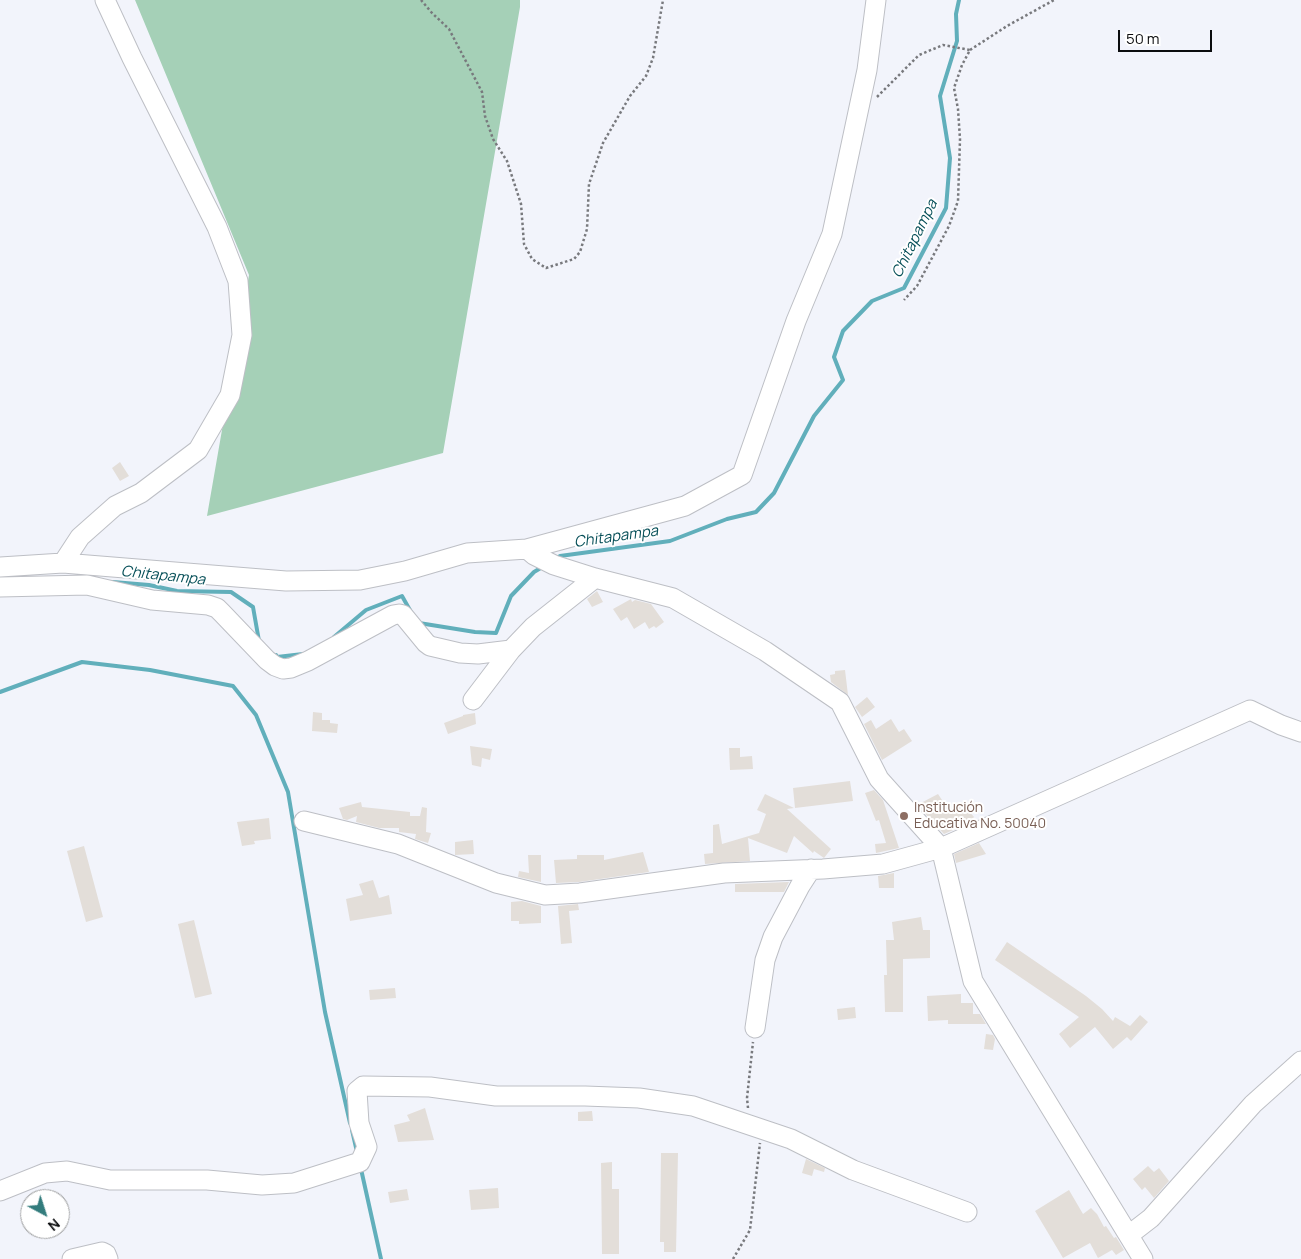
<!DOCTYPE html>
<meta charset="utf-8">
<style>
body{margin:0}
#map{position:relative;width:1301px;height:1259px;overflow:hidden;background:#f2f4fb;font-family:Manrope,sans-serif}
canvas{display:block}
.north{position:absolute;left:20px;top:1189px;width:50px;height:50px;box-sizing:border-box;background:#fff;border:1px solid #9d9e9f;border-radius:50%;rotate:140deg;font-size:14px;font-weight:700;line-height:20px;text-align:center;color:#0b0c0e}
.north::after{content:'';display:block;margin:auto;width:18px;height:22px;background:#337c7d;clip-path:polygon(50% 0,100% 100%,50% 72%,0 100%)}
.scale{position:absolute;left:1118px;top:30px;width:94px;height:22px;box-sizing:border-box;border:2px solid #0b0c0e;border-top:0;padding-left:6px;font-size:15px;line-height:18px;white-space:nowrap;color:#0b0c0e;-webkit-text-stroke:4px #fff;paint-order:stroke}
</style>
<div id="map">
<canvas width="1301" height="1259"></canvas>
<div class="north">N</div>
<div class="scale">50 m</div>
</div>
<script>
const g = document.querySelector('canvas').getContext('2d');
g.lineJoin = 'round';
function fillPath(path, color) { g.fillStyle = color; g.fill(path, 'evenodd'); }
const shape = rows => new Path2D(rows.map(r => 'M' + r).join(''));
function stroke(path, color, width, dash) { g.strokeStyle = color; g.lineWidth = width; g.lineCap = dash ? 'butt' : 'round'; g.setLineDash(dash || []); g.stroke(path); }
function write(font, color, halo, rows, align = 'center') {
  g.font = font + ' Manrope,sans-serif'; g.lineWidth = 4; g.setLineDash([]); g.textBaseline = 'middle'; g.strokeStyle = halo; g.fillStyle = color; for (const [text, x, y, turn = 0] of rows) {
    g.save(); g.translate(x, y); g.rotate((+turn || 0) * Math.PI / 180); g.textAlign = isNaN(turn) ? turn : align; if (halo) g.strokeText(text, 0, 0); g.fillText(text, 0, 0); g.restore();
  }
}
fillPath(shape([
 [135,0,520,0,520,7,443,453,207,516,249,275]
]), '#a5d0b7');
stroke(shape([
 [557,559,560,556,670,541,727,519,756,512,774,493,814,416,843,380,834,357,843,331,872,301,904,288,946,208,950,158,940,96,957,41,956,14,959,0],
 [113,582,149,585,177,591,231,592,253,607,259,641],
 [419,623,475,632,496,633,511,596,534,572,544,566],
 [334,637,366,610,402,596,411,612],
 [276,655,277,657,303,654],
 [0,692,82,662,150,670,233,686,256,715,288,792,325,1012,350,1123],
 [352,1130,357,1152],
 [361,1169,381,1259]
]), '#61afbb', 4);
fillPath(shape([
 [120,462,129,476,120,481,112,468],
 [597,591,603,602,592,607,587,599],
 [631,599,632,602,635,600,651,604,664,622,656,628,654,626,649,629,645,622,634,629,627,617,621,621,613,609],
 [845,670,848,695,831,682,830,675,835,674,835,671],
 [867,697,875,707,862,717,855,707],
 [313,712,322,713,322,720,330,720,330,723,338,724,337,733,312,731],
 [475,713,476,724,448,734,444,723,463,716,463,715],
 [891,719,899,732,904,729,912,741,882,760,864,724,871,720,876,729],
 [470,746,492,749,490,760,482,758,481,767,472,765],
 [729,748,740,748,740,757,752,756,753,769,730,770],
 [850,781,853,801,795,808,793,788],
 [874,790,883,800,899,848,876,853,875,844,886,843,879,820,876,821,865,793],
 [765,794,794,808,787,809,831,849,824,858,814,851,813,853,794,836,787,853,748,838,750,861,705,864,704,854,713,853,713,825,719,824,722,844,759,833,766,814,757,810],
 [938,794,950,812,961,802,974,817,967,824,944,834,917,805],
 [361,802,362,807,410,812,410,816,420,816,422,807,427,808,426,832,431,833,428,843,415,839,416,834,399,832,399,828,379,828,356,822,357,816,347,820,343,819,339,808],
 [269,818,271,839,254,841,255,844,242,846,237,822],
 [473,840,474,854,455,855,455,842],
 [979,843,986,854,956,863,954,854],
 [84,846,103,917,86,922,67,851],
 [643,852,649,872,579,882,556,883,554,860,577,859,577,855,604,855,604,860],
 [528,855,541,855,541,882,518,877,519,871,529,873],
 [894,873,894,888,879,888,878,876],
 [373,880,379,898,389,895,392,914,350,921,346,899,363,895,359,884],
 [789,882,784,892,735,892,735,884],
 [522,901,541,906,541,923,519,924,519,921,511,921,511,902],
 [578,904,579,910,569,911,572,943,561,944,558,906],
 [921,917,923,930,930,930,930,958,903,959,903,1012,885,1012,884,975,887,975,886,940,894,940,892,922],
 [194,920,212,994,195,998,178,924],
 [1007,942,1086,996,1102,1009,1113,1021,1115,1017,1130,1026,1140,1015,1148,1022,1131,1041,1127,1037,1113,1049,1095,1027,1070,1048,1059,1034,1079,1017,995,960],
 [395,988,396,998,370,1000,369,990],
 [961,994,961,1003,973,1003,973,1014,980,1014,986,1024,948,1024,948,1020,928,1021,927,996],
 [855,1007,856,1018,838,1020,837,1009],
 [986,1034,993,1035,995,1039,993,1050,984,1049],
 [425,1108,434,1140,398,1142,394,1125,410,1121,407,1115],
 [592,1111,593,1121,578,1121,578,1112],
 [661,1153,678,1153,676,1252,664,1252,664,1242,660,1242],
 [806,1159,825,1168,824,1172,814,1169,812,1176,802,1173],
 [612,1162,612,1189,619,1189,619,1254,602,1254,601,1163],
 [1148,1166,1154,1172,1159,1168,1169,1181,1154,1198,1145,1187,1142,1190,1133,1179],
 [498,1188,499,1208,471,1210,469,1190],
 [407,1189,409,1200,390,1203,388,1192],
 [1069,1190,1083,1214,1091,1208,1097,1214,1104,1227,1106,1226,1114,1238,1116,1237,1124,1250,1116,1255,1112,1250,1098,1258,1090,1243,1063,1258,1035,1211]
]), '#e3ded9');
const minor = shape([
 [527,549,534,555,554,565,595,578,673,598,765,651,840,702,879,779,941,848,973,981,1143,1259],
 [63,563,286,581,360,580,405,571,467,553,527,549,685,506,742,475,796,321,832,234,867,70,876,0],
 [0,567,63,563,80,537,115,506,141,493,198,450,230,395,242,335,238,281,217,227,132,58,105,0],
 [0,587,87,585,152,600,208,605,217,608,222,613,267,660,275,666,283,669,291,668,308,661,393,615,399,614,403,615,426,643,430,646,460,653,478,654,511,650],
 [473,700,511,650,533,627,595,578],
 [304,821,398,844,496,883,545,895,580,893,724,873,823,869,883,864,941,848,1250,710,1281,725,1301,732],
 [755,1028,765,960,773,937,800,886,811,869],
 [0,1191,45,1173,67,1171,110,1180,207,1180,262,1185,294,1183,360,1162,367,1147,359,1123,357,1091,363,1086,430,1087,496,1096,585,1096,639,1098,693,1106,791,1139,853,1170,967,1212],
 [1129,1235,1151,1218,1253,1104,1301,1061],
 [72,1259,102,1252,106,1254,108,1259]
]);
stroke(minor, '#bdbfc5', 21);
stroke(shape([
 [421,0,432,13,449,29,482,92,485,116,493,139,507,161,521,204,524,244,532,259,546,268,574,259,580,252,587,229,589,184,603,143,630,96,646,76,653,58,663,0],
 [970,50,1007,26,1054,0],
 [877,97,919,55,943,45,970,50,962,65,954,88,958,109,960,139,958,201,949,226,917,286,904,300],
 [748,1108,747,1098,753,1042],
 [733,1259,750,1230,760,1143]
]), '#78797d', 2.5, [2.5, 2.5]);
stroke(minor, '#fff', 19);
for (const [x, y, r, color] of [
 [904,816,5,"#8d6e63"]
]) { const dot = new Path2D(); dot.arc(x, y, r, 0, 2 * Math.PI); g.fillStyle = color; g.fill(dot); stroke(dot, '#fff', 2); }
write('14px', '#785e54', '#fff', [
 ["Institución",914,808],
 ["Educativa No. 50040",914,824]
], 'left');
write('italic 15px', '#064f58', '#fff', [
 ["Chitapampa",915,239,-64],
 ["Chitapampa",616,537,-8],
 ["Chitapampa",163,576,6]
]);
</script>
